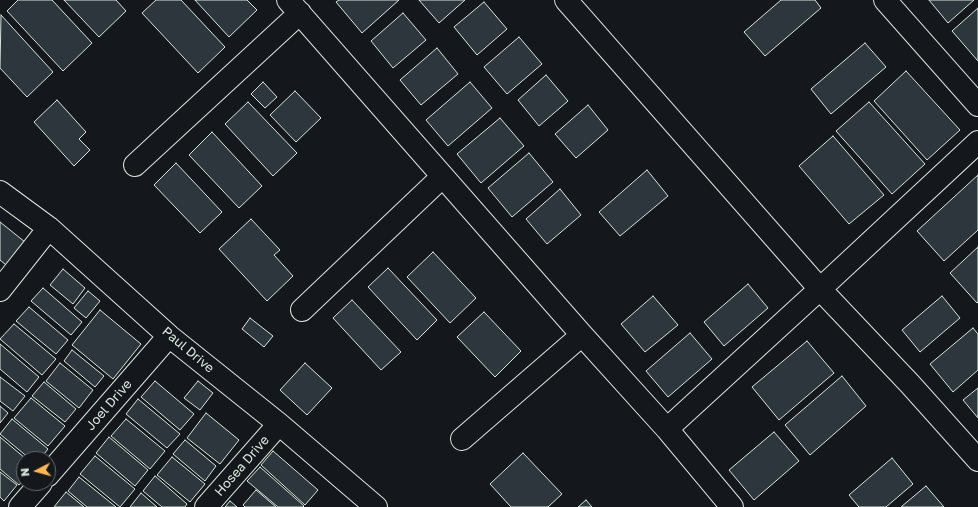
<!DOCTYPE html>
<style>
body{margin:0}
#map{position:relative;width:978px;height:507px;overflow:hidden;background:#14181c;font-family:"Golos Text",sans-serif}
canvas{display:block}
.north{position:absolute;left:16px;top:451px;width:40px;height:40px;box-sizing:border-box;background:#14181c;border:1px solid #626a69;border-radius:50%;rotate:264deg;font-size:11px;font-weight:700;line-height:16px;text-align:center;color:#d8e6dc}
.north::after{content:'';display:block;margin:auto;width:14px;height:18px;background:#ffb74d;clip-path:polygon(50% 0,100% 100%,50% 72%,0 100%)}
</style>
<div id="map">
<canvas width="978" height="507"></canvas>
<div class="north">N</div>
</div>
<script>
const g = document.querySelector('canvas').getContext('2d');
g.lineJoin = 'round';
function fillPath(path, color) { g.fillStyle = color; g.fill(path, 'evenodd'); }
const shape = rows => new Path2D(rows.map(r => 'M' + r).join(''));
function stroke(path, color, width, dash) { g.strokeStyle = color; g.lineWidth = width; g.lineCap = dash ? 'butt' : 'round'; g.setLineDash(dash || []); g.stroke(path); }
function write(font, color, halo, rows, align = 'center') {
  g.font = font + ' "Golos Text",sans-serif'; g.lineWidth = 3; g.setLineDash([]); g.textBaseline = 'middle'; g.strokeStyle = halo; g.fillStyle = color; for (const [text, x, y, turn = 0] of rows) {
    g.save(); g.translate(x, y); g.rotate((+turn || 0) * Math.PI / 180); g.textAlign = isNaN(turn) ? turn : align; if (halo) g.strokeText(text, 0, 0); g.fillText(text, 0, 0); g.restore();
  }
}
const building = shape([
 [18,0,52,0,92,43,63,71,7,11,18,0],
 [64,0,116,0,126,11,99,37,64,0],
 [156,0,181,0,225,47,198,73,142,13,156,0],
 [195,0,247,0,257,10,229,37,195,0],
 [339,0,399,0,362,33,336,2,339,0],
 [419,0,465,0,439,23,419,0],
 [781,0,815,0,821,8,765,56,744,32,781,0],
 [929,0,974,0,948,23,929,0],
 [484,2,507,29,477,55,454,27,484,2],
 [978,8,978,61,952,31,978,8],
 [403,13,426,40,393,68,371,41,403,13],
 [1,15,53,72,27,97,0,68,1,15],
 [519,37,542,64,507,94,484,67,519,37],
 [865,43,886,67,831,114,811,89,865,43],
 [437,48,458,74,421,105,400,80,437,48],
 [906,71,960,130,927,160,874,101,906,71],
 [546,75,568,101,539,126,518,100,546,75],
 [263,82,277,97,265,108,251,94,263,82],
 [470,82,492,108,448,146,426,120,470,82],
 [295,91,321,118,296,142,270,115,295,91],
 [57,100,86,132,79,139,90,150,74,166,34,122,57,100],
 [248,102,297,153,273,176,225,124,248,102],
 [869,102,925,164,892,194,836,131,869,102],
 [588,105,608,130,576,158,555,134,588,105],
 [500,118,524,146,481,183,457,154,500,118],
 [212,132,262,186,239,208,189,155,212,132],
 [833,136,884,195,849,224,799,166,833,136],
 [529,153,553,182,512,217,488,188,529,153],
 [176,163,222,212,200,233,154,185,176,163],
 [647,170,668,196,620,236,599,212,647,170],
 [978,175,978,230,944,261,917,231,978,175],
 [560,189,581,215,547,244,526,219,560,189],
 [251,219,280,250,274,255,293,276,267,301,219,249,251,219],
 [0,222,25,242,6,265,0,260,0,222],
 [978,247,978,302,977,303,950,273,978,247],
 [433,252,476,298,450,323,407,277,433,252],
 [388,268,437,320,417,340,368,287,388,268],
 [63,269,85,288,73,304,50,285,63,269],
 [748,284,768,308,724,346,704,322,748,284],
 [43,288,82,322,71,335,31,301,43,288],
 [88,291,100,301,86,318,74,308,88,291],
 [653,296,678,325,645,352,621,324,653,296],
 [942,296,960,318,920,352,902,330,942,296],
 [352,300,401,352,381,370,333,318,352,300],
 [29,307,68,340,56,354,16,321,29,307],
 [100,310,141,344,113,379,72,345,100,310],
 [484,312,521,351,495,377,457,337,484,312],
 [250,318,273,336,264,347,242,329,250,318],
 [14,324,56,359,42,375,0,339,14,324],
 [973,328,978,334,978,370,953,392,930,364,973,328],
 [690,333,712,359,668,397,646,371,690,333],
 [807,341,834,373,779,420,752,387,807,341],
 [0,344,39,377,27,392,0,369,0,344],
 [72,350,104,376,95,387,64,361,72,350],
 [60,363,93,390,79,408,46,381,60,363],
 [305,363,332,388,307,415,280,390,305,363],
 [842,376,866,406,810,455,785,425,842,376],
 [0,377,25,396,13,411,0,401,0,377],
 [155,381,194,414,180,430,141,397,155,381],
 [198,381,213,393,200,410,184,398,198,381],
 [44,382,76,409,65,422,32,396,44,382],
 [978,388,978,418,963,400,978,388],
 [31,398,65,426,48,446,14,418,31,398],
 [138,399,180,434,167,448,126,414,138,399],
 [0,406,8,413,0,423,0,406],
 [206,413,239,440,220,464,187,438,206,413],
 [12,419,48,449,40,459,30,459,0,434,12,419],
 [126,419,165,451,150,469,111,436,126,419],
 [774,432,799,461,754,500,729,470,774,432],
 [0,437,26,459,24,459,24,479,19,485,0,469,0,437],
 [109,437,148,470,135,486,96,453,109,437],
 [185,440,216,466,205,481,173,454,185,440],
 [273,451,318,490,305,505,261,465,273,451],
 [523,453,562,494,548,507,511,507,490,484,523,453],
 [95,456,135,489,120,507,80,474,95,456],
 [172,457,205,484,190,502,157,475,172,457],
 [892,458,913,484,886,507,859,507,849,495,892,458],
 [260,467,304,506,303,507,278,507,247,481,260,467],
 [0,472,17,485,4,501,0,497,0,472],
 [155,476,187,504,185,507,162,507,143,491,155,476],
 [79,477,116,507,87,507,68,491,79,477],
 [926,486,944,507,901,507,926,486],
 [256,490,276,507,245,507,243,505,256,490],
 [66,492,84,507,54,507,66,492],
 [141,493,157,507,130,507,141,493],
 [586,500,592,507,578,507,586,500],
 [230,501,237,507,225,507,230,501]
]);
fillPath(building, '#2c363c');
stroke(building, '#d8e6dc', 1);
const street = shape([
 [288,0,582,335,667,429,732,507],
 [566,0,820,289,910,384,978,460],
 [885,0,978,105],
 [135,165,300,13],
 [0,192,49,228,169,336,279,424,376,507],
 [0,290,49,228],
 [302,310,442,177],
 [667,429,820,289,978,142],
 [462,439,582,335],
 [48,475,169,336],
 [20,507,41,483],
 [206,507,279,424]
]);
stroke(street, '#d8e6dc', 24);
stroke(street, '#14181c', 22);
write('13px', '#d8e6dc', '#14181c', [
 ["Paul Drive",188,350,40],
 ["Joel Drive",109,405,-49],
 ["Hosea Drive",242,466,-49]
]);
</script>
